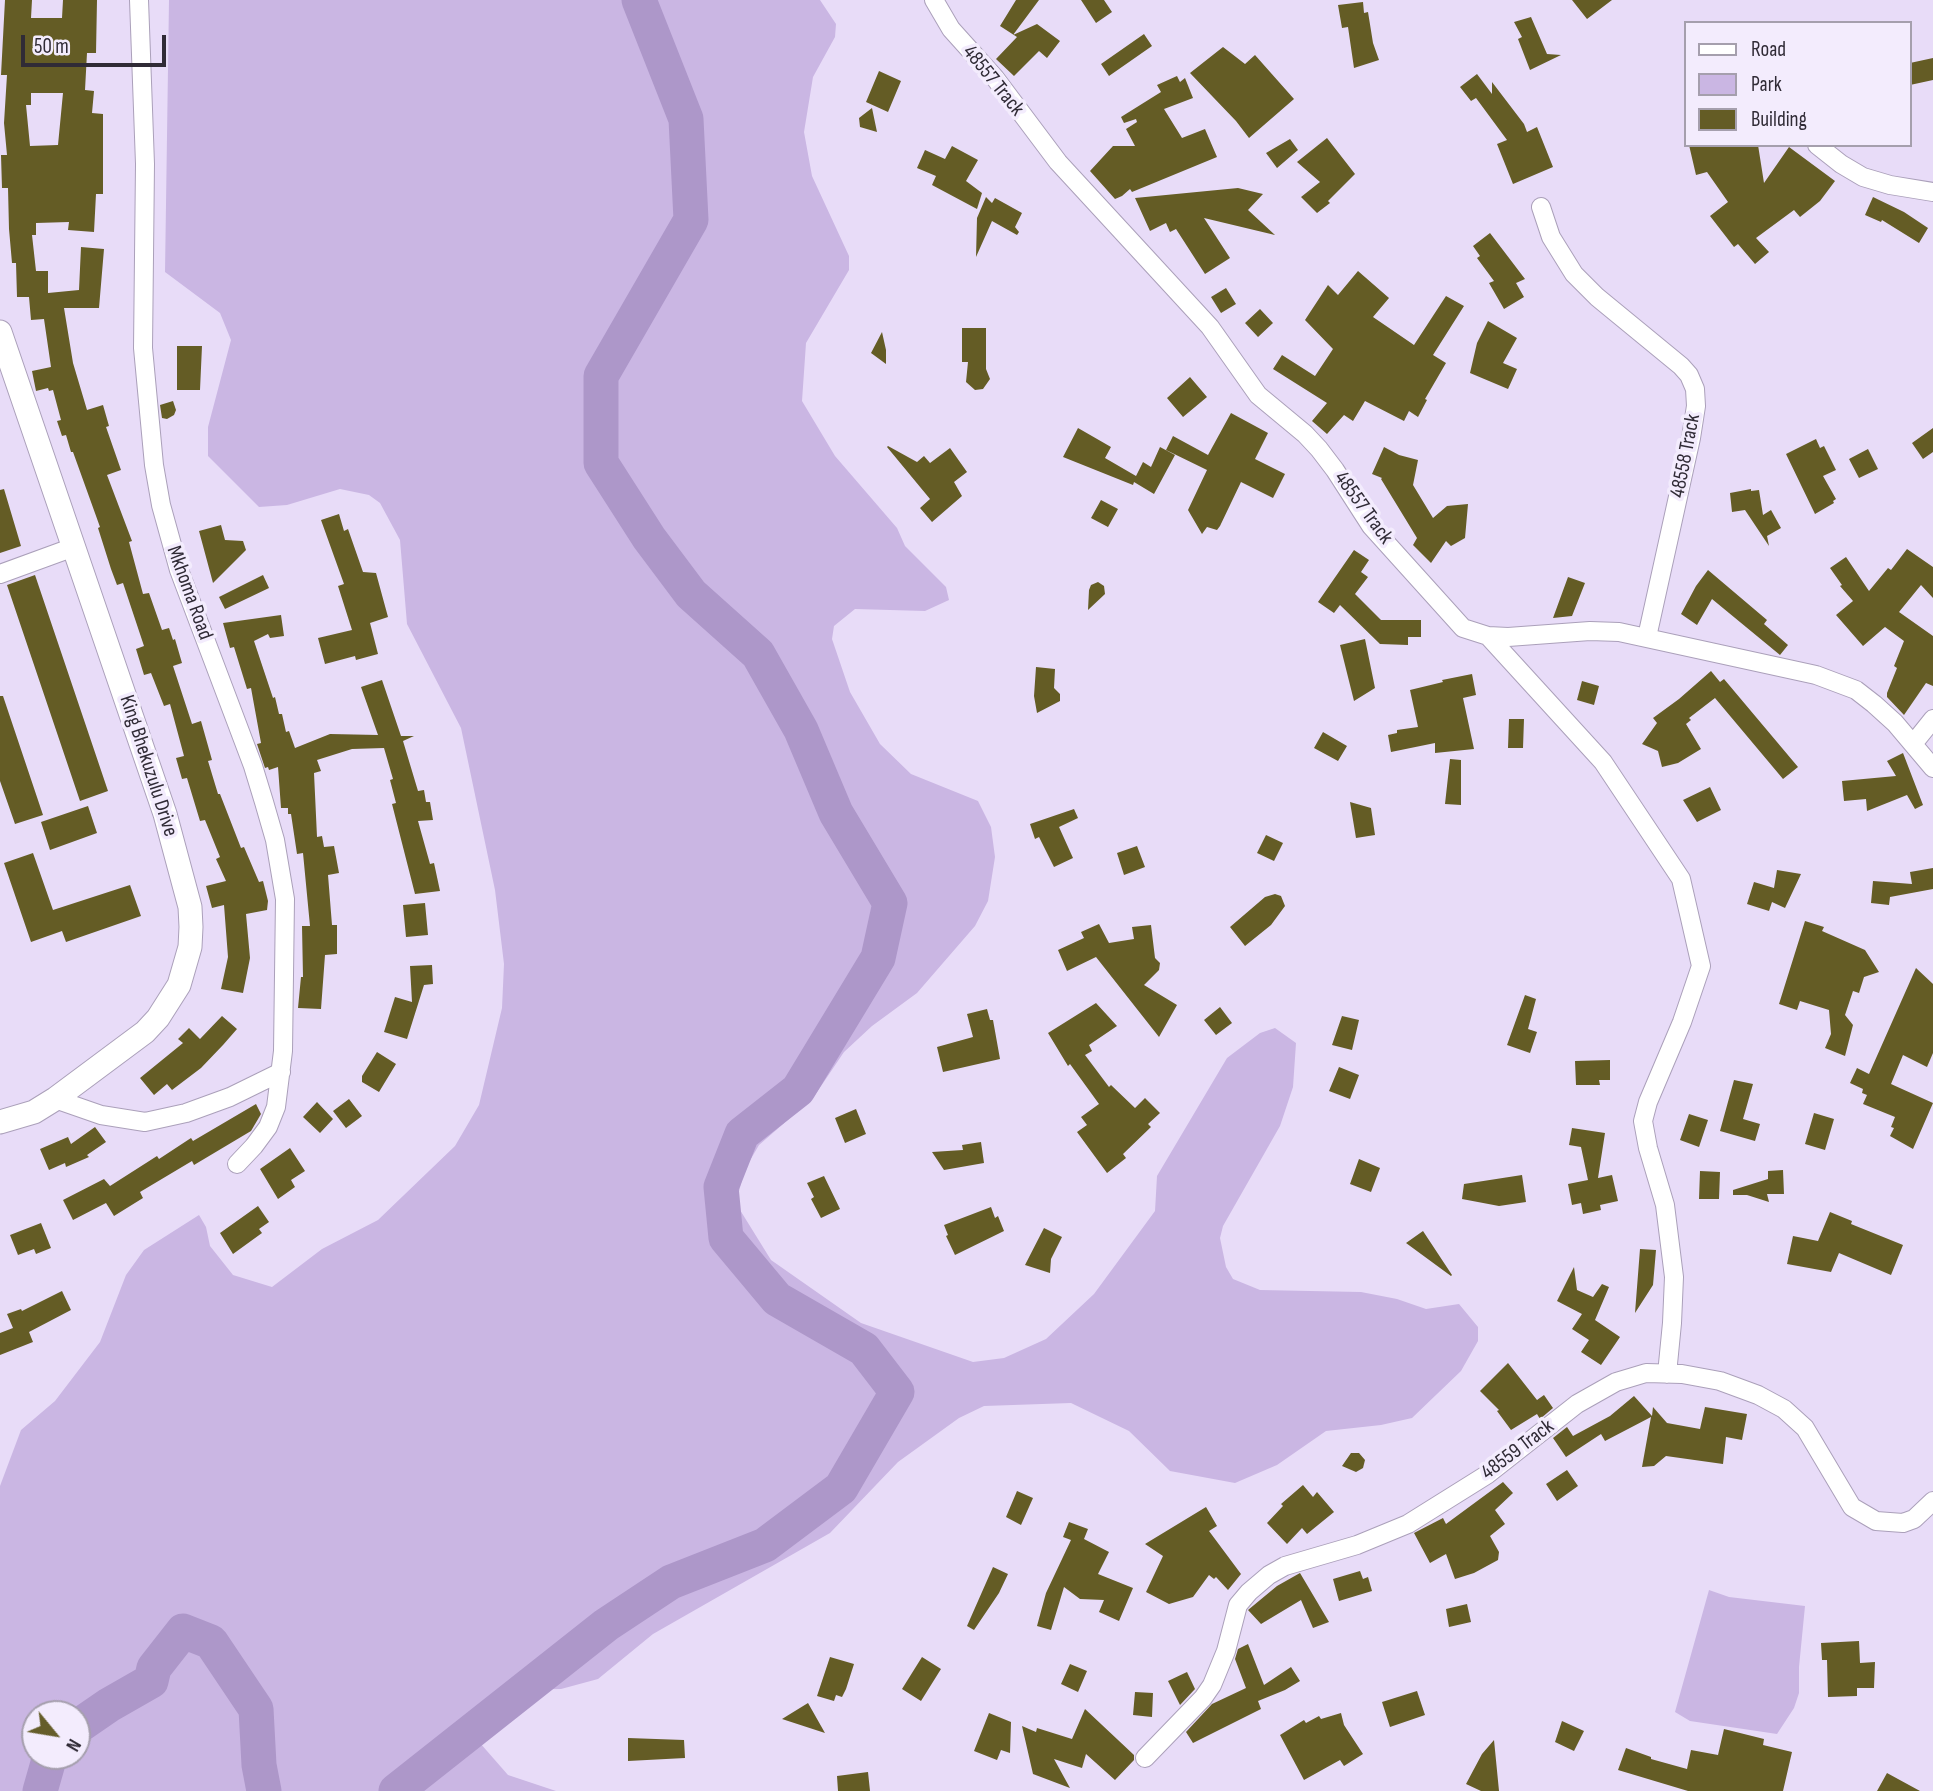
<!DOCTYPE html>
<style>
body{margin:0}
#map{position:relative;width:1933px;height:1791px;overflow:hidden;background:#e8dcf8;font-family:"Sofia Sans Condensed",sans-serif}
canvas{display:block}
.legend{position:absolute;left:1684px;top:21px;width:228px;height:126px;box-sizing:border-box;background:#f3ecfd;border:2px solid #a59fad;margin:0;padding:9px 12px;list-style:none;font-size:21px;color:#302b36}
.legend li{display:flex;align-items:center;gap:14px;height:35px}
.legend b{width:35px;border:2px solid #a59fad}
.north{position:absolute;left:21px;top:1700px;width:70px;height:70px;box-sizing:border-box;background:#f3ecfd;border:2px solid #a59fad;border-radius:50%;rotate:120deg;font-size:19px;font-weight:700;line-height:28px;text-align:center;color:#302b36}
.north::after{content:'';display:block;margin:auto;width:24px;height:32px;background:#655d2a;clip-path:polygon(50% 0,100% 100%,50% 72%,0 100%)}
.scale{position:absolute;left:21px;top:35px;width:145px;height:32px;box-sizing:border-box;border:4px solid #302b36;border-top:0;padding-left:9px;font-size:21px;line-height:24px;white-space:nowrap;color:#302b36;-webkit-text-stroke:5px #f3ecfd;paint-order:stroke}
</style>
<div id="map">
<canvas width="1933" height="1791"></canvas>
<ul class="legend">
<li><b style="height:9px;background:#fff"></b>Road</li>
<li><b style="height:19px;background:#cab6e3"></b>Park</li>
<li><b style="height:19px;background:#645c25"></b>Building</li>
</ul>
<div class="north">N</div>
<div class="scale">50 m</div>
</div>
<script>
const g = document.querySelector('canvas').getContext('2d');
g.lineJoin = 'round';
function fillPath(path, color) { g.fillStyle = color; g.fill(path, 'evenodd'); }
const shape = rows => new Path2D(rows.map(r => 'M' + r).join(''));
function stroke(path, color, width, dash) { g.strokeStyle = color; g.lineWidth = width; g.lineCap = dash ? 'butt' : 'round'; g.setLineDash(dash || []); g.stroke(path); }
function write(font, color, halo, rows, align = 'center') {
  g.font = font + ' "Sofia Sans Condensed",sans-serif'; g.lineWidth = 7; g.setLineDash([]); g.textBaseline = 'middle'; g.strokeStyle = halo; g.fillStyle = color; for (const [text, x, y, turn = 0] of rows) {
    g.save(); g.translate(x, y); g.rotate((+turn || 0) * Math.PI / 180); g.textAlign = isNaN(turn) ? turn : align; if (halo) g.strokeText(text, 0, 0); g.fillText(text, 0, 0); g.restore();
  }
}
fillPath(shape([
 [169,0,820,0,836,24,835,37,813,77,804,132,812,176,849,256,849,270,806,343,802,401,835,456,897,528,905,546,946,587,949,600,925,611,855,609,834,626,832,639,850,692,880,744,911,774,978,801,991,827,995,857,988,901,975,926,917,993,872,1026,844,1052,813,1098,759,1145,745,1169,738,1195,740,1210,771,1260,861,1323,973,1362,1004,1358,1046,1339,1094,1294,1155,1211,1157,1176,1227,1058,1260,1033,1275,1028,1296,1043,1293,1087,1280,1126,1223,1226,1220,1238,1226,1267,1233,1279,1260,1290,1361,1292,1397,1299,1426,1309,1459,1304,1478,1327,1478,1341,1461,1371,1412,1418,1381,1425,1326,1431,1277,1465,1235,1483,1170,1471,1129,1431,1071,1403,984,1406,959,1418,898,1462,830,1533,653,1634,598,1679,561,1689,505,1690,476,1712,480,1743,508,1775,556,1791,0,1791,0,1486,21,1430,55,1401,100,1342,126,1275,144,1250,199,1215,206,1227,210,1246,233,1275,272,1287,322,1249,378,1220,455,1146,479,1105,502,1008,504,964,495,890,461,728,407,624,400,540,380,503,369,495,340,489,287,505,259,507,208,456,208,427,231,340,220,313,165,272],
 [35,1714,77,1714,77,1756,35,1756],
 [1709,1590,1729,1597,1805,1606,1799,1667,1799,1693,1794,1708,1777,1734,1690,1721,1675,1712]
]), '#cab6e3');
stroke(shape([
 [77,1727,109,1705,151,1681,154,1668,183,1631,211,1642,256,1709,259,1765,264,1791],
 [40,1791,50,1756],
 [396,1791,606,1625,671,1582,765,1545,841,1488,897,1392,864,1349,777,1299,726,1238,721,1187,742,1134,798,1090,878,958,890,903,836,813,801,730,758,654,691,594,649,538,601,463,601,376,691,220,686,119,639,0]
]), '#ad97c9', 35);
fillPath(shape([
 [5,0,32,0,31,18,62,18,63,0,97,0,96,53,87,53,85,90,94,91,92,113,103,114,103,194,96,194,94,232,68,230,69,222,36,223,36,235,32,235,36,271,48,271,48,293,79,290,81,247,104,249,99,308,64,308,73,363,87,410,103,405,109,426,106,427,121,470,107,475,132,541,129,542,143,594,149,593,162,630,169,628,173,640,175,639,182,663,173,666,192,724,201,721,212,760,208,761,218,794,220,794,241,848,244,847,259,882,263,881,268,901,267,910,246,914,250,958,243,993,221,989,228,957,224,905,212,908,206,886,226,881,216,859,220,857,205,820,200,821,187,778,182,779,176,758,184,756,170,704,164,706,151,673,144,675,136,649,144,646,123,583,117,585,111,569,98,528,100,527,73,452,71,452,66,435,62,436,57,421,61,420,53,390,49,391,48,388,36,391,32,371,51,367,44,319,31,320,29,297,17,297,16,263,12,263,9,229,8,188,2,188,1,155,7,155,4,123,7,75,1,75],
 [31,93,63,93,58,145,30,146,26,105,31,105],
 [1016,0,1039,0,1013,35,1037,24,1060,41,1047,58,1039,51,1014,76,996,59,1017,37,1000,26],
 [1081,0,1104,0,1112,12,1096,23],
 [1572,0,1612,0,1587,19],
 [1363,2,1364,13,1368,12,1373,43,1379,60,1354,68,1348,27,1342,28,1338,5],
 [1531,17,1547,54,1561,55,1530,70,1518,39,1522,37,1514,22],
 [1144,34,1152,46,1109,76,1101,64],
 [1223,47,1245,64,1255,55,1294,99,1249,138,1236,121,1190,73],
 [1933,58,1933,80,1910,85,1910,63],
 [879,71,901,81,888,112,866,102],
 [1477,74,1492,94,1492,82,1524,124,1527,132,1537,127,1553,167,1513,184,1497,144,1507,140,1476,98,1471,101,1460,87],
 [1177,76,1180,82,1185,78,1193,98,1164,109,1182,138,1205,129,1217,157,1132,192,1130,189,1122,196,1115,199,1090,171,1113,146,1135,146,1126,129,1137,122,1136,119,1124,123,1121,117,1161,92,1157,85],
 [872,108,877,132,860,127,859,118],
 [1327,138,1355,174,1328,201,1330,203,1317,213,1301,197,1320,182,1297,162],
 [1290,139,1298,150,1277,168,1266,153],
 [1689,145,1758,145,1764,183,1789,147,1835,181,1820,201,1800,217,1794,210,1756,238,1769,252,1755,264,1738,244,1734,247,1710,216,1728,202,1707,172,1696,175],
 [952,146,978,160,966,181,982,193,977,209,932,185,936,176,917,168,925,150,945,159],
 [1238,188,1263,194,1248,210,1275,235,1204,218,1230,258,1205,274,1176,229,1170,232,1166,223,1150,231,1135,198],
 [986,197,992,203,995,198,1022,213,1015,227,1019,232,1017,235,992,221,976,257,977,218],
 [1873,197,1904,212,1928,228,1919,243,1882,220,1881,222,1865,215],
 [1490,233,1525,279,1516,283,1524,297,1504,309,1489,283,1494,281,1477,258,1480,256,1473,246],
 [1358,271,1389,298,1373,317,1414,345,1446,296,1464,306,1433,355,1446,363,1425,399,1427,400,1418,417,1409,411,1404,421,1365,401,1353,421,1344,415,1327,434,1312,421,1327,403,1273,369,1282,355,1315,376,1333,349,1305,320,1328,285,1338,295],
 [1226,288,1236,304,1221,313,1211,297],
 [1260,309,1273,323,1258,337,1245,323],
 [1488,321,1517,338,1503,363,1517,369,1508,389,1470,373,1477,343],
 [962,328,986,328,986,369,990,379,983,389,975,390,966,382,968,362,962,362],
 [882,332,886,350,886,364,871,353],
 [177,346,202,346,200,390,177,390],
 [1190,377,1207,397,1183,417,1167,398],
 [173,401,176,410,174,415,167,419,162,418,160,405],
 [1231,413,1268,433,1255,459,1285,474,1273,498,1241,482,1220,526,1217,530,1207,527,1202,534,1188,510,1207,470,1166,450,1173,436,1208,455],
 [1078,428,1111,447,1105,458,1136,476,1143,462,1151,467,1160,447,1175,455,1154,494,1134,482,1133,485,1063,457],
 [1933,428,1933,452,1923,459,1912,443],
 [1816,439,1820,448,1824,446,1836,470,1823,476,1836,499,1833,501,1834,503,1815,514,1786,454],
 [888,446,917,462,924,456,930,463,950,448,967,472,954,482,962,496,932,522,920,508,930,499,887,447],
 [1384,447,1399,455,1418,460,1413,485,1433,518,1447,506,1468,504,1465,538,1451,546,1446,541,1431,563,1413,545,1417,538,1381,479,1382,478,1372,474],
 [1868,449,1878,469,1859,478,1849,459],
 [4,489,21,546,0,553,0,490],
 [1751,489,1751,491,1759,490,1763,515,1771,510,1781,528,1767,536,1769,546,1745,510,1732,512,1730,493],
 [1101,500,1118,509,1108,527,1091,518],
 [339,514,344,531,348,529,363,572,376,573,388,617,370,623,378,654,356,660,355,656,325,664,318,638,352,630,338,586,344,584,321,520],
 [221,525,225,540,243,541,246,550,213,583,199,531],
 [1907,549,1933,567,1933,598,1921,585,1899,612,1933,636,1933,686,1926,683,1904,715,1887,697,1887,693,1897,668,1894,666,1904,641,1885,627,1863,646,1836,615,1853,601,1840,586,1842,585,1830,568,1846,557,1869,591,1888,568,1891,570],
 [1354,550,1369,560,1361,572,1368,577,1355,594,1381,620,1421,620,1421,637,1408,637,1408,645,1380,644,1340,605,1334,613,1318,602],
 [1708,570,1767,620,1764,624,1788,645,1780,655,1712,599,1697,625,1681,614,1696,586],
 [35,575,108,791,80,801,7,585],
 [263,575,269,588,225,609,219,597],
 [1568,577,1585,583,1572,616,1553,618],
 [1098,582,1104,586,1105,594,1088,610,1089,590,1091,585],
 [281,615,284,636,270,638,268,634,254,641,273,698,275,697,279,714,282,714,286,732,289,731,295,748,330,734,378,735,361,687,382,680,401,736,414,736,403,741,418,791,424,790,426,802,430,802,433,820,418,821,430,864,434,863,440,891,415,894,392,804,396,803,390,780,393,779,384,748,352,749,317,760,321,771,314,773,317,837,322,836,324,847,334,846,339,873,328,875,332,925,337,925,337,954,325,955,321,1009,298,1008,301,977,303,977,302,926,310,926,303,853,297,854,291,814,288,814,288,808,281,808,278,767,269,770,268,767,265,768,257,744,261,743,251,688,247,689,234,647,230,648,223,623],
 [1365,639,1375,688,1354,701,1340,645],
 [1036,667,1055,669,1054,688,1060,694,1060,701,1037,713,1034,696],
 [1711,671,1720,682,1724,679,1798,767,1783,779,1715,698,1689,718,1691,720,1686,724,1701,749,1678,763,1662,767,1658,751,1642,744,1657,723,1653,718,1679,699],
 [1472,674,1476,695,1463,698,1474,749,1435,753,1435,743,1391,752,1388,735,1397,733,1397,730,1418,727,1410,690,1443,682,1442,680],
 [1582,681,1599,686,1594,705,1577,700],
 [0,696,3,696,43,815,15,824,0,781],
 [1509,719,1524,719,1523,748,1508,748],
 [1323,732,1347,746,1338,761,1314,748],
 [1903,753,1923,805,1915,809,1907,795,1867,811,1866,799,1844,801,1842,781,1896,776,1887,761],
 [1450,759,1461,760,1461,805,1445,804],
 [1710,787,1721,810,1697,822,1683,800],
 [1350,802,1371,808,1375,835,1356,838],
 [88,806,97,833,50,850,41,822],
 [1074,809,1078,818,1059,827,1073,858,1054,867,1039,837,1035,839,1030,824],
 [1266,835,1283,843,1274,861,1257,853],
 [1137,846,1145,867,1124,875,1117,853],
 [33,853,53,910,130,885,141,916,66,942,62,931,31,942,4,863],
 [1933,868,1933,889,1890,897,1889,905,1871,903,1873,881,1912,884,1910,872],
 [1777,870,1801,874,1785,908,1772,902,1769,911,1747,904,1754,882,1774,888],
 [1275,894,1281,896,1285,906,1271,925,1245,946,1230,927,1265,897],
 [425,903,428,935,406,937,403,905],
 [1805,921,1824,927,1822,931,1865,950,1879,972,1864,977,1859,993,1853,991,1845,1015,1853,1025,1845,1056,1825,1048,1831,1034,1829,1010,1800,1001,1797,1010,1779,1004],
 [1099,924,1109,943,1134,939,1132,927,1151,925,1155,958,1160,963,1159,970,1144,985,1177,1005,1159,1037,1096,957,1067,971,1058,950,1084,938,1081,932],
 [432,965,433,984,424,985,407,1039,384,1032,395,997,412,1002,410,966],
 [1916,968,1933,984,1933,1053,1927,1067,1903,1055,1891,1084,1933,1103,1913,1149,1890,1136,1894,1128,1891,1127,1895,1117,1863,1104,1867,1095,1862,1093,1863,1089,1850,1083,1857,1068,1869,1074],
 [1525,995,1536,999,1528,1029,1537,1032,1530,1053,1507,1045],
 [1096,1003,1117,1026,1089,1045,1092,1051,1085,1055,1109,1087,1111,1085,1135,1108,1145,1098,1160,1113,1148,1124,1151,1127,1123,1154,1126,1158,1107,1173,1077,1132,1087,1125,1081,1117,1099,1104,1070,1064,1068,1066,1048,1033],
 [1220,1007,1232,1023,1216,1035,1204,1020],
 [987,1009,990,1020,993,1020,1000,1059,943,1072,937,1047,973,1037,967,1014],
 [222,1016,237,1029,223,1045,201,1068,172,1090,167,1084,154,1095,140,1078,183,1043,178,1039,189,1028,200,1039],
 [1342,1016,1359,1020,1352,1050,1332,1045],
 [377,1052,396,1064,379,1092,362,1082,362,1076],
 [1610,1060,1610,1080,1599,1080,1600,1085,1576,1085,1575,1061],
 [1339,1067,1359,1075,1350,1099,1329,1091],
 [1734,1080,1753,1084,1743,1119,1760,1124,1755,1141,1720,1131],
 [349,1099,362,1116,346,1128,333,1111],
 [317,1102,333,1119,320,1133,303,1117],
 [256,1104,261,1114,251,1131,194,1165,192,1161,140,1192,143,1198,114,1216,106,1203,73,1220,63,1200,104,1179,110,1186,157,1156,159,1159,191,1138,193,1141],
 [856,1109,866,1134,845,1143,835,1118],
 [1814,1113,1834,1119,1825,1150,1805,1144],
 [1689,1114,1708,1120,1699,1147,1680,1140],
 [95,1127,106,1142,87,1155,89,1157,66,1167,65,1163,49,1170,40,1149,68,1137,71,1144],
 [1572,1128,1605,1133,1598,1178,1612,1175,1618,1201,1600,1205,1601,1210,1583,1214,1581,1203,1572,1205,1568,1184,1588,1180,1581,1147,1569,1145],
 [981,1142,984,1163,944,1170,932,1152,963,1150,962,1145],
 [290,1148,305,1171,291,1180,295,1187,278,1199,260,1169],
 [1359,1159,1380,1168,1371,1192,1350,1184],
 [1783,1170,1784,1194,1767,1194,1769,1202,1747,1195,1733,1195,1733,1190,1768,1179,1768,1171],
 [1700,1171,1720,1172,1719,1199,1699,1199],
 [1522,1175,1526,1202,1499,1206,1462,1199,1464,1184],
 [824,1176,840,1209,821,1218,811,1199,814,1197,807,1183],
 [258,1206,269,1222,259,1229,262,1233,233,1254,220,1233],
 [991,1207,995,1218,998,1216,1004,1231,955,1255,946,1236,948,1235,944,1225],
 [1830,1212,1852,1221,1851,1224,1903,1245,1891,1275,1839,1253,1831,1272,1787,1264,1793,1236,1818,1241],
 [41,1223,51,1248,36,1254,34,1249,18,1255,10,1235],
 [1044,1228,1062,1237,1051,1259,1050,1273,1025,1265],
 [1423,1231,1452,1275,1451,1276,1406,1243],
 [1640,1249,1656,1250,1653,1285,1635,1313],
 [1574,1267,1577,1290,1593,1297,1602,1284,1609,1287,1595,1320,1620,1337,1601,1365,1581,1352,1589,1340,1572,1329,1582,1314,1557,1301],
 [62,1291,71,1310,29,1332,33,1342,0,1355,0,1333,13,1328,7,1314,21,1309,22,1311],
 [1508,1363,1537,1400,1544,1395,1553,1408,1540,1419,1537,1414,1511,1430,1497,1411,1499,1410,1480,1391],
 [1634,1396,1652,1416,1653,1407,1667,1423,1700,1429,1705,1407,1747,1414,1742,1440,1726,1437,1723,1464,1666,1456,1654,1466,1642,1467,1651,1417,1605,1441,1601,1434,1566,1457,1553,1438,1567,1427,1573,1436,1610,1416],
 [1351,1453,1359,1453,1365,1460,1363,1468,1356,1472,1342,1466],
 [1567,1470,1578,1486,1557,1501,1546,1484],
 [1503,1482,1513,1493,1495,1510,1505,1524,1490,1536,1499,1552,1498,1560,1474,1573,1455,1579,1446,1554,1430,1563,1414,1533,1443,1518,1446,1524],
 [1303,1485,1313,1497,1317,1492,1334,1512,1307,1534,1302,1528,1287,1544,1267,1523,1283,1506,1281,1504],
 [1017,1491,1033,1498,1021,1525,1006,1517],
 [1206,1507,1217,1526,1209,1531,1241,1574,1228,1590,1216,1577,1214,1579,1209,1575,1193,1597,1169,1604,1146,1592,1163,1556,1145,1544],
 [1069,1522,1088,1529,1084,1539,1109,1552,1098,1574,1133,1588,1119,1621,1099,1612,1104,1600,1080,1599,1064,1587,1051,1630,1037,1626,1046,1593,1071,1540,1063,1537],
 [993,1567,1008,1574,999,1593,974,1630,967,1626],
 [1360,1571,1363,1579,1368,1577,1372,1591,1339,1601,1333,1579],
 [1300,1573,1329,1622,1313,1628,1301,1600,1261,1624,1248,1610,1277,1586],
 [1467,1604,1471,1622,1449,1627,1446,1609],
 [1859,1641,1860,1663,1875,1662,1874,1688,1857,1688,1857,1696,1828,1697,1827,1660,1822,1660,1821,1643],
 [1248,1644,1264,1685,1291,1667,1300,1681,1285,1690,1258,1701,1261,1709,1193,1743,1186,1732,1212,1704,1246,1688,1235,1659,1238,1649],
 [830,1657,854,1664,846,1689,842,1697,836,1695,834,1701,817,1696],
 [922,1657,941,1669,921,1701,902,1689],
 [1070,1664,1087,1671,1078,1692,1061,1684],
 [1187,1672,1195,1689,1180,1705,1168,1681],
 [1417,1691,1425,1715,1390,1727,1382,1702],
 [1135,1692,1153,1693,1152,1717,1133,1715],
 [808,1703,825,1733,782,1719],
 [1085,1709,1134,1755,1134,1760,1115,1780,1086,1754,1082,1768,1054,1759,1070,1788,1033,1774,1022,1726,1036,1732,1037,1728,1072,1739],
 [989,1713,1011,1722,1010,1753,1001,1750,997,1760,974,1751],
 [1341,1713,1344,1725,1363,1754,1344,1766,1340,1760,1304,1780,1280,1735,1304,1720,1306,1723,1319,1716,1321,1719],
 [1562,1721,1584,1731,1574,1751,1555,1742],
 [1724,1729,1764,1739,1763,1745,1792,1752,1783,1791,1688,1791,1618,1770,1626,1748,1651,1757,1651,1759,1687,1769,1691,1750,1718,1755],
 [628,1738,684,1740,685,1758,628,1761],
 [1494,1740,1499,1791,1481,1791,1466,1784,1482,1754],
 [868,1772,870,1791,838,1791,837,1776],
 [1887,1773,1920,1791,1877,1791]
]), '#645c25');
const minor = shape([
 [139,0,145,164,143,348,154,465,161,505,179,570,253,766,264,802,275,840,285,899,283,1051,276,1107,268,1127,254,1146,237,1164],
 [934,0,951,29,995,78,1058,162,1210,327,1258,395,1305,434,1319,449,1335,470,1371,526,1463,628,1488,636,1508,637,1590,631,1619,632,1816,675,1856,690,1874,704,1895,723,1933,768],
 [1817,145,1841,164,1863,177,1890,185,1933,192],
 [1541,207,1551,237,1574,274,1597,297,1681,366,1689,375,1695,389,1696,406,1691,438,1647,637],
 [0,574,74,547],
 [1488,636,1603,762,1681,879,1701,966,1682,1022,1648,1102,1643,1121,1648,1148,1665,1205,1674,1277,1672,1323,1667,1374],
 [1913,744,1933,719],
 [55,1099,101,1115,145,1122,186,1113,230,1097,281,1072],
 [1145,1758,1203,1698,1212,1685,1226,1651,1238,1605,1249,1592,1269,1575,1285,1566,1357,1545,1408,1524,1488,1474,1577,1404,1616,1382,1646,1373,1682,1374,1720,1381,1758,1395,1784,1409,1805,1428,1852,1507,1876,1521,1903,1523,1914,1519,1933,1501]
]);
const tertiary = shape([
 [0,332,165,814,190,907,191,927,190,947,179,985,158,1018,145,1032,55,1099,34,1112,0,1122]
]);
stroke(minor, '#aba0ba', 20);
stroke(tertiary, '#aba0ba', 25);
stroke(minor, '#fff', 18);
stroke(tertiary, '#fff', 23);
write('21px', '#302b36', '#f3ecfd', [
 ["48557 Track",993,81,51],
 ["48558 Track",1686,456,-79],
 ["48557 Track",1363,508,54],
 ["Mkhoma Road",189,593,70],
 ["King Bhekuzulu Drive",148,766,72],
 ["48559 Track",1518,1450,-37]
]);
</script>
